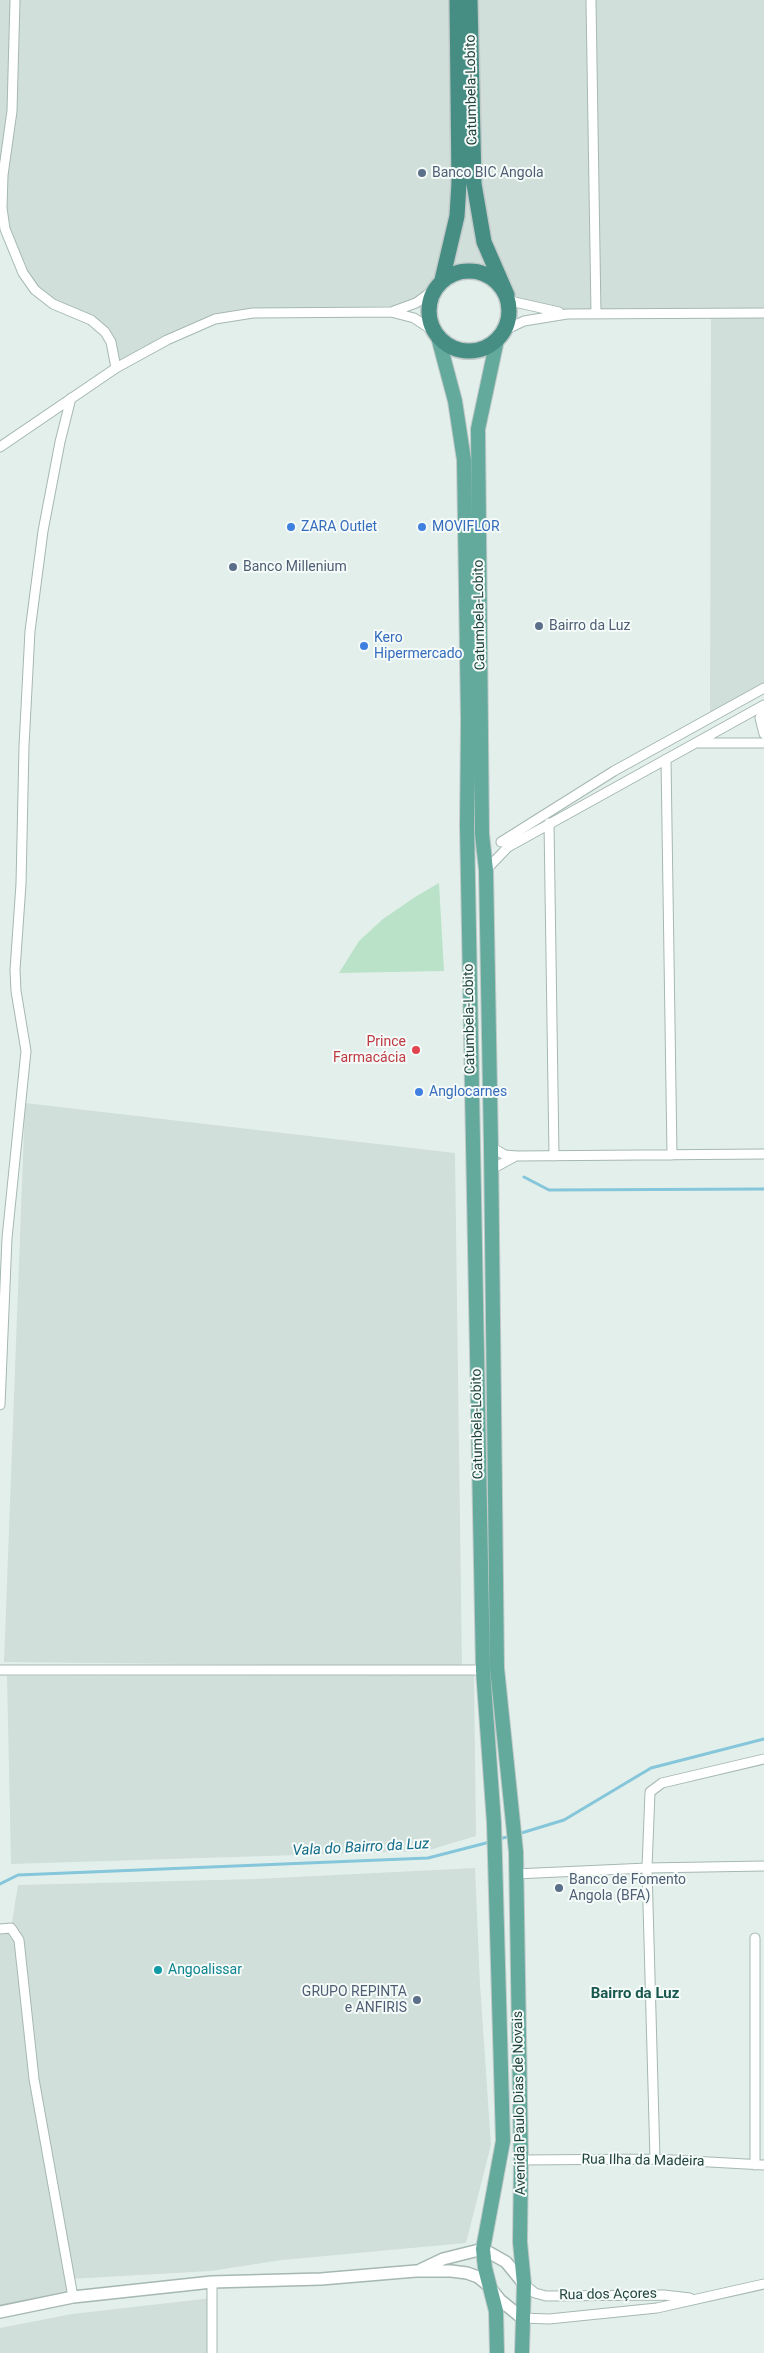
<!DOCTYPE html>
<meta charset="utf-8">
<style>
body{margin:0}
canvas{display:block;background:#e3efeb}
</style>
<canvas width="764" height="2353"></canvas>
<script>
const g = document.querySelector('canvas').getContext('2d');
g.lineJoin = 'round';
function fillPath(path, color) { g.fillStyle = color; g.fill(path, 'evenodd'); }
const shape = rows => new Path2D(rows.map(r => 'M' + r).join(''));
function stroke(path, color, width, dash) { g.strokeStyle = color; g.lineWidth = width; g.lineCap = dash ? 'butt' : 'round'; g.setLineDash(dash || []); g.stroke(path); }
function write(font, color, halo, rows, align = 'center') {
  g.font = font + ' Roboto,sans-serif'; g.lineWidth = 4; g.setLineDash([]); g.textBaseline = 'middle'; g.strokeStyle = halo; g.fillStyle = color; for (const [text, x, y, turn = 0] of rows) {
    g.save(); g.translate(x, y); g.rotate((+turn || 0) * Math.PI / 180); g.textAlign = isNaN(turn) ? turn : align; if (halo) g.strokeText(text, 0, 0); g.fillText(text, 0, 0); g.restore();
  }
}
fillPath(shape([
 [0,0,764,0,764,688,710,717,711,313,567,314,519,304,490,276,478,271,466,270,453,273,443,280,435,289,391,312,233,315,116,368,105,332,53,304,23,273,0,208],
 [25,1103,455,1153,462,1667,4,1662],
 [474,1675,476,1836,426,1851,11,1864,7,1676],
 [475,1868,480,1984,491,2145,466,2243,282,2260,211,2271,70,2279,73,2297,0,2312,0,1929,11,1928,18,1885,255,1879],
 [212,2298,212,2353,0,2353,0,2328,72,2314]
]), '#d1dfda');
fillPath(shape([
 [439,883,444,971,339,973,359,941,383,919,415,897]
]), '#bae2c8');
stroke(shape([
 [524,1177,549,1190,764,1189],
 [518,1834,564,1820,651,1768,764,1739],
 [498,1839,512,1836],
 [0,1884,18,1875,428,1858,490,1842]
]), '#85c6da', 3);
const minor = shape([
 [15,0,12,111,3,175,2,208,5,229,23,273,35,290,53,304,91,320,105,332,111,342,116,368],
 [591,0,596,314],
 [510,301,559,312],
 [394,311,416,303,435,289],
 [505,330,524,321,567,314,764,313],
 [0,447,116,368,167,340,215,319,253,313,391,312,414,318,435,332],
 [764,711,760,718,764,734],
 [697,743,764,743],
 [666,759,672,1155],
 [549,823,554,1156],
 [501,842,614,771,764,688],
 [486,870,508,847,764,705],
 [491,1147,505,1155,517,1156,764,1154],
 [492,1169,514,1157],
 [0,1405,7,1238,26,1051,16,991,15,970,21,884,24,746,30,631,43,531,60,442,71,398],
 [0,1670,483,1670],
 [515,1874,647,1868,764,1866],
 [0,1929,11,1928,19,1940,34,2079,73,2297],
 [755,1938,755,2165],
 [655,2159,647,1868,650,1792,662,1783,764,1759],
 [521,2160,655,2159,764,2165],
 [524,2284,535,2293,546,2296,664,2295,690,2298],
 [522,2318,549,2319,657,2308,764,2284],
 [212,2353,212,2282]
]);
const tertiary = shape([
 [420,2270,443,2259,483,2249,506,2262,524,2284],
 [0,2312,73,2297,212,2282,321,2279,416,2271,451,2271,467,2273,478,2277,489,2286,500,2300,522,2318]
]);
const primary = shape([
 [438,337,455,401,464,460,468,721,467,826,483,1670,494,1823,503,2141,483,2249,485,2268,496,2311,497,2353],
 [497,340,478,429,482,834,486,870,491,1147,497,1668,516,1852,521,2160,520,2242,524,2284,522,2353]
]);
const trunk = shape([
 [470,0,474,184,484,242,507,295],
 '429 311a40 40 0 1 1 80 0a40 40 0 1 1-80 0Z',
 [442,280,457,216,459,183,457,0]
]);
stroke(minor, '#a5b8b3', 11);
stroke(tertiary, '#a5b8b3', 14);
stroke(primary, '#c1cac9', 16);
stroke(trunk, '#c1cac9', 18);
stroke(minor, '#fff', 9);
stroke(tertiary, '#fff', 11);
stroke(primary, '#63aa9d', 14);
stroke(trunk, '#468e84', 15);
for (const [x, y, r, color] of [
 [422,173,5,"#5c6f8a"],
 [291,527,5,"#3f7fe0"],
 [422,527,5,"#3f7fe0"],
 [233,567,5,"#5c6f8a"],
 [539,626,5,"#5c6f8a"],
 [364,646,5,"#3f7fe0"],
 [416,1050,5,"#e0444e"],
 [419,1092,5,"#3f7fe0"],
 [559,1888,5,"#5c6f8a"],
 [158,1970,5,"#0f9aa8"],
 [417,2000,5,"#5c6f8a"]
]) { const dot = new Path2D(); dot.arc(x, y, r, 0, 2 * Math.PI); g.fillStyle = color; g.fill(dot); stroke(dot, '#f5fbf8', 2); }
write('14px', '#20433d', '#f5fbf8', [
 ["Catumbela-Lobito",472,90,-91],
 ["Catumbela-Lobito",480,615,-91],
 ["Catumbela-Lobito",470,1019,-91],
 ["Catumbela-Lobito",478,1424,-91],
 ["Avenida Paulo Dias de Novais",520,2103,-91],
 ["Rua Ilha da Madeira",643,2161,1],
 ["Rua dos Açores",608,2295,-1]
]);
write('14px', '#4e5e75', '#f5fbf8', [
 ["Banco BIC Angola",432,173],
 ["Banco Millenium",243,567],
 ["Bairro da Luz",549,626],
 ["Banco de Fomento",569,1880],
 ["Angola (BFA)",569,1896],
 ["GRUPO REPINTA",407,1992,"right"],
 ["e ANFIRIS",407,2008,"right"]
], 'left');
write('14px', '#366cbe', '#f5fbf8', [
 ["ZARA Outlet",301,527],
 ["MOVIFLOR",432,527],
 ["Kero",374,638],
 ["Hipermercado",374,654],
 ["Anglocarnes",429,1092]
], 'left');
write('14px', '#be3a42', '#f5fbf8', [
 ["Prince",406,1042],
 ["Farmacácia",406,1058]
], 'right');
write('14px', '#0d838f', '#f5fbf8', [
 ["Angoalissar",168,1970]
], 'left');
write('italic 15px', '#126b88', '#f5fbf8', [
 ["Vala do Bairro da Luz",361,1848,-3]
]);
write('bold 15px', '#19584e', '#f5fbf8', [
 ["Bairro da Luz",635,1994]
]);
</script>
